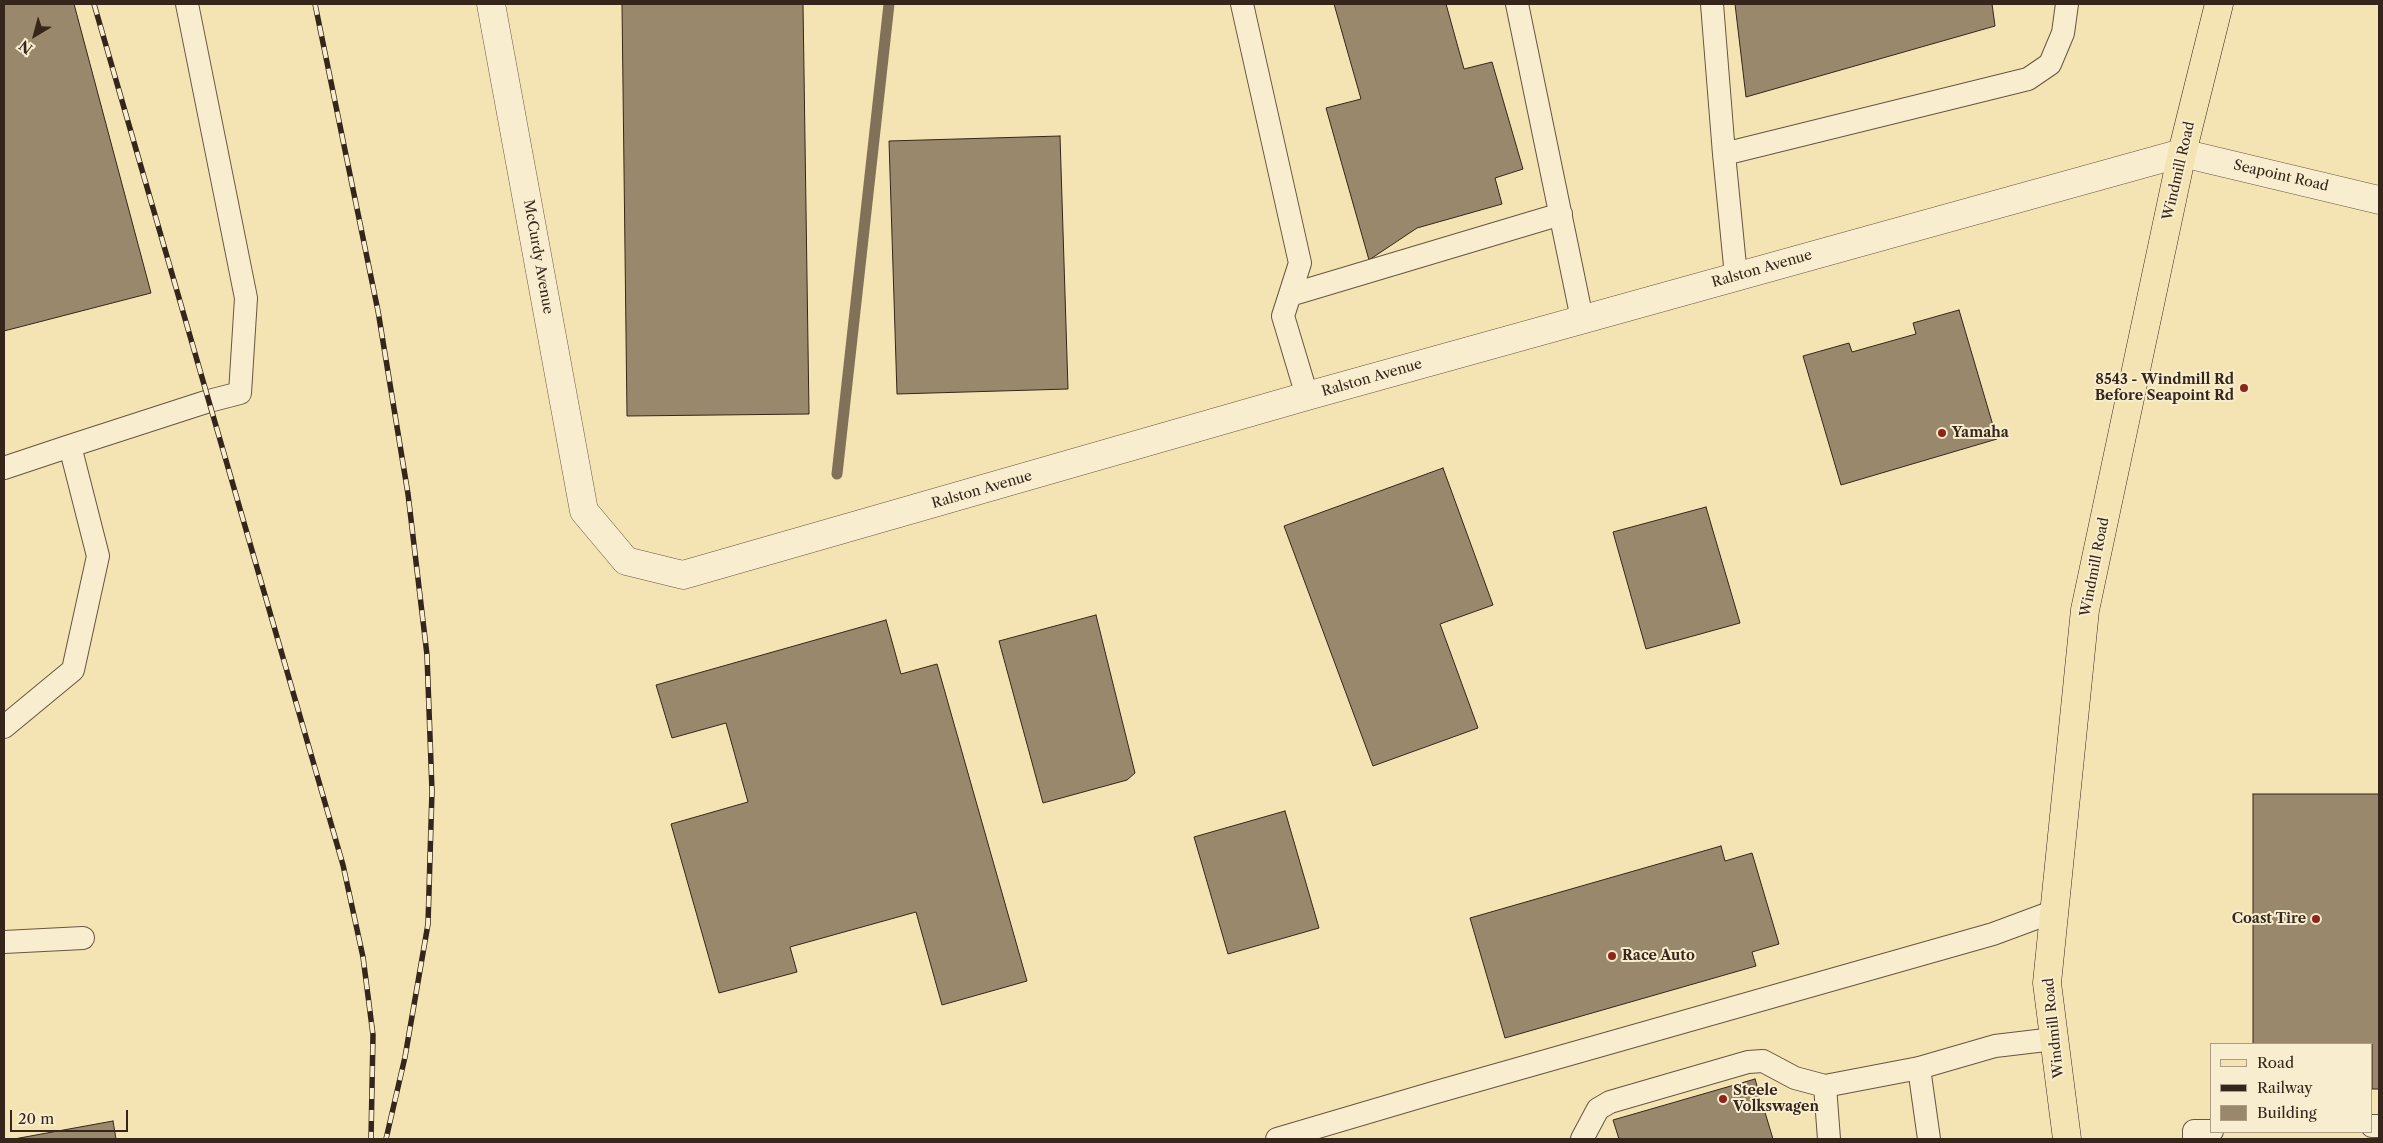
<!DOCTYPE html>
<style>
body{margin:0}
#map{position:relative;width:2383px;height:1143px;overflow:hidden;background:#f4e4b4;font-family:"Libre Caslon Text",serif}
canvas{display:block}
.frame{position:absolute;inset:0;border:5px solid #36251b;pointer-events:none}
.legend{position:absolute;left:2210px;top:1043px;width:162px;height:90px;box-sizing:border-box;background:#f8edce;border:1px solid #aa9d86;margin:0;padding:6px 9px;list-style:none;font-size:15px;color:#36251b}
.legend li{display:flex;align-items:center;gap:10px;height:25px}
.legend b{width:25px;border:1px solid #aa9d86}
.north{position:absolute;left:10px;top:10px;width:50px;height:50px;-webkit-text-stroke:4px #f8edce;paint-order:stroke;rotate:217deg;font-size:14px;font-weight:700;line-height:20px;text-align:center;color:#36251b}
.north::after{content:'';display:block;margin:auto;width:18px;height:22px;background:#36251b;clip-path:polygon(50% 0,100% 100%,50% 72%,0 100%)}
.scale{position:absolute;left:10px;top:1110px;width:118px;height:22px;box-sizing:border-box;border:2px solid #36251b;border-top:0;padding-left:6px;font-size:15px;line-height:18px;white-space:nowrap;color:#36251b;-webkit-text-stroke:4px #f8edce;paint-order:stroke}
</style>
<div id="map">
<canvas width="2383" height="1143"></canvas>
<div class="frame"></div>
<ul class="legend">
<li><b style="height:6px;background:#f4e4b4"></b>Road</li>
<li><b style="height:6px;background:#36251b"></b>Railway</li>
<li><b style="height:14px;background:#99886b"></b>Building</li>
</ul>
<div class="north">N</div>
<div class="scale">20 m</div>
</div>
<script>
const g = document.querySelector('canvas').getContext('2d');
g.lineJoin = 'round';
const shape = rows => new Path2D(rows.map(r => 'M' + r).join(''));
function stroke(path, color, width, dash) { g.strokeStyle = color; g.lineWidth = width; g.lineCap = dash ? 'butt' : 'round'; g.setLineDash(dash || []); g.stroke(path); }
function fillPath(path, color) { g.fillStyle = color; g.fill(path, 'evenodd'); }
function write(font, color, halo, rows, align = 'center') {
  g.font = font + ' "Libre Caslon Text",serif'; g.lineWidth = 4; g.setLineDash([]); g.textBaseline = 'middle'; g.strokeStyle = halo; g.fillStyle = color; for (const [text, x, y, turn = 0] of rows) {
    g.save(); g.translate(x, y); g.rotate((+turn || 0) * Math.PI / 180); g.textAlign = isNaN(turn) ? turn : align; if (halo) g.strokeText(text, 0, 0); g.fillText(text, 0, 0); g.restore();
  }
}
stroke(shape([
 [837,474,889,4]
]), '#817158', 11);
const building = shape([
 [4,4,74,4,151,293,4,331,4,4],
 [622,4,803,4,809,414,627,416,622,4],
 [1334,4,1446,4,1464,69,1492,62,1523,169,1495,178,1502,204,1417,228,1369,260,1326,108,1361,99,1334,4],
 [1735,4,1992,4,1995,26,1746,97,1735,4],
 [1060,136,1068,389,897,394,889,141,1060,136],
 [1959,310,1997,439,1841,485,1803,356,1849,343,1852,352,1916,334,1913,323,1959,310],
 [1443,468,1493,605,1440,624,1478,728,1373,766,1284,526,1443,468],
 [1706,507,1740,623,1646,649,1613,532,1706,507],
 [1096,615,1135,773,1127,780,1043,803,999,641,1096,615],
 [886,620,901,674,937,664,1027,981,942,1005,916,912,790,947,797,972,719,993,671,824,748,802,726,723,672,738,656,685,886,620],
 [2253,794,2379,794,2379,1089,2372,1089,2372,1044,2253,1044,2253,794],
 [1285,811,1319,928,1228,954,1194,837,1285,811],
 [1721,846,1725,861,1752,853,1779,944,1752,952,1756,966,1505,1038,1470,918,1721,846],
 [1755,1079,1773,1139,1619,1139,1613,1120,1755,1079],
 [113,1121,116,1139,14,1139,113,1121]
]);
fillPath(building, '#99886b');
stroke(building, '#36251b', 1);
const lane = shape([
 [1242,4,1300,263,1283,316,1307,396],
 [1517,4,1582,319],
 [1712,4,1724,154],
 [1736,276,1724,154,2028,79,2050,64,2063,33,2067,4],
 [1290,295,1561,214],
 [4,468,70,446],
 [4,727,73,670,98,556,70,446,209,401,240,393,246,298,187,4],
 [4,942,83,938],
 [1919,1068,1929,1139],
 [1825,1086,1829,1139],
 [2372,1126,2379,1126],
 [1277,1139,1433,1093,1993,934,2055,911],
 [1582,1139,1598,1109,1610,1102,1748,1062,1763,1061,1795,1078,1825,1086,1919,1068,1995,1046,2054,1039],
 [2194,1139,2194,1131,2212,1131]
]);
const street = shape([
 [491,4,584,511,626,561,683,575,1307,396,2182,153,2379,200]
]);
const primary = shape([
 [2067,1139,2047,983,2085,610,2182,153,2219,4]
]);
stroke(lane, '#665541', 24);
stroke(street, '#665541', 29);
stroke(primary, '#36251b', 29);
stroke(lane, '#f8edce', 22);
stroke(street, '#f8edce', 28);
stroke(primary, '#f4e4b4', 28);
const rail = shape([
 [94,4,343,865,363,957,373,1035,371,1139],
 [315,4,378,311,408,494,427,655,432,791,428,924,405,1057,386,1139]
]);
stroke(rail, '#36251b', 5.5);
stroke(rail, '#f8edce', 4, [11]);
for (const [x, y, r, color] of [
 [2244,388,5,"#8f2418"],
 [1942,433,5,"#8f2418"],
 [2316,919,5,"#8f2418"],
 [1612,956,5,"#8f2418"],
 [1723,1099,5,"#8f2418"]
]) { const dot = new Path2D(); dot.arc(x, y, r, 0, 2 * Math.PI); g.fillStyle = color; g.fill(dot); stroke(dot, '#f8edce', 2); }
write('14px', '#36251b', '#f8edce', [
 ["Windmill Road",2179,171,-77],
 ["Seapoint Road",2281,176,13],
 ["McCurdy Avenue",538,257,80],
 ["Ralston Avenue",1762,269,-16],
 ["Ralston Avenue",1372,378,-16],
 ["Ralston Avenue",982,490,-16],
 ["Windmill Road",2095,567,-79],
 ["Windmill Road",2054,1028,-96]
]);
write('bold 14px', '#36251b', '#f8edce', [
 ["8543 - Windmill Rd",2234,380,"right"],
 ["Before Seapoint Rd",2234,396,"right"],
 ["Yamaha",1952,433],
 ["Coast Tire",2306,919,"right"],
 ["Race Auto",1622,956],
 ["Steele",1733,1091],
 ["Volkswagen",1733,1107]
], 'left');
</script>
